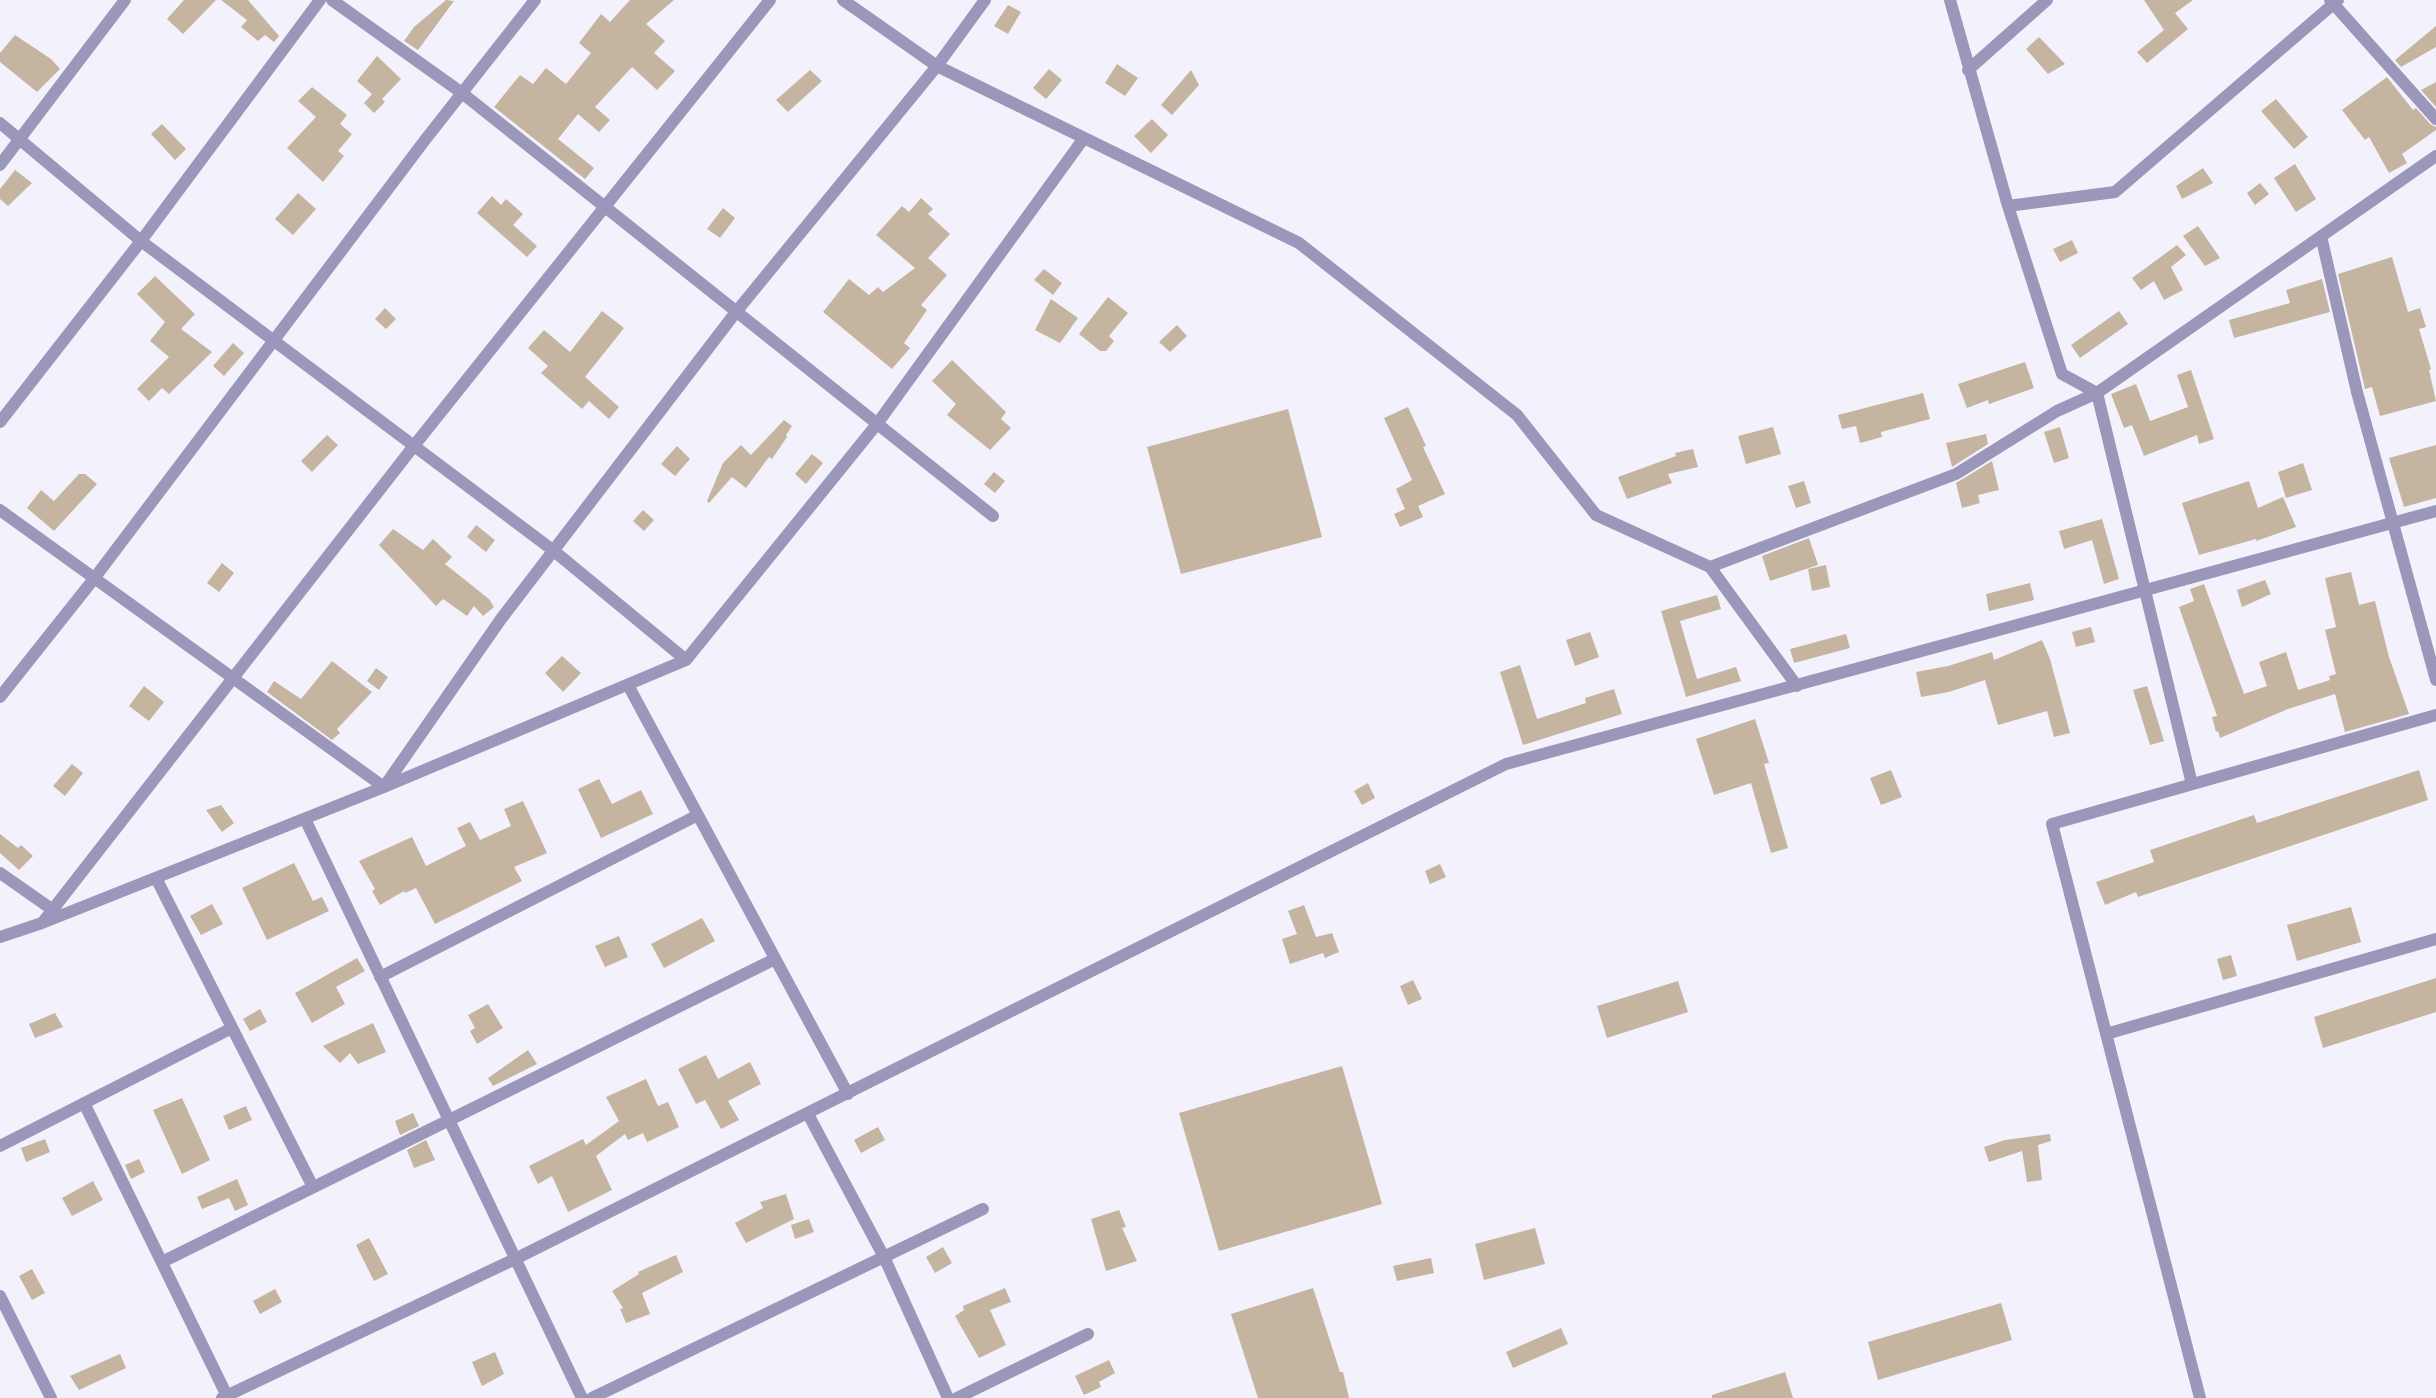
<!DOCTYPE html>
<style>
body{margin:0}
canvas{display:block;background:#f3f2fc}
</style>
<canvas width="2436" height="1398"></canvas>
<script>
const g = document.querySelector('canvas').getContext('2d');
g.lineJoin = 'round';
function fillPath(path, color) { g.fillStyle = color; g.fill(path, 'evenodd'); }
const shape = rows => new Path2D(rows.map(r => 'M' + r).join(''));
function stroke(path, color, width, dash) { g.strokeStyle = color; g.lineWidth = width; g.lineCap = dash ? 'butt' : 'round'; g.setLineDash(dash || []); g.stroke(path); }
fillPath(shape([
 [184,0,216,0,183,34,167,19],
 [221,0,248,0,279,36,274,42,265,35,258,41,241,27,247,20],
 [446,0,454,1,418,50,404,41,414,27],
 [630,0,674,0,646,24,665,41,654,53,675,71,657,90,632,67,595,107,610,120,599,132,578,114,558,139,594,168,585,179,494,107,520,75,533,84,546,68,566,84,591,53,579,43,601,14,610,22],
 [2144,0,2193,0,2175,13,2188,29,2147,63,2137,52,2164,30],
 [1008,5,1021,12,1008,34,994,26],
 [2436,26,2436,47,2401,67,2395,60],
 [15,35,51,59,60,69,37,92,0,62,0,53],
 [2039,37,2065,64,2048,74,2026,49],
 [377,56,401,79,382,99,385,102,374,113,364,103,372,94,357,81],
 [1117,64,1138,78,1125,96,1105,83],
 [1049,69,1062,80,1046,99,1033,88],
 [810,70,822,81,788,112,776,100],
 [1191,70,1199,85,1172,115,1161,105],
 [2387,77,2413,110,2416,108,2430,124,2436,127,2436,130,2402,154,2407,163,2389,173,2369,137,2365,140,2342,110],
 [2436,82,2436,107,2421,90],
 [312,87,347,115,340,124,352,134,338,151,344,156,323,182,287,148,316,117,298,101],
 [2276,99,2308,137,2294,149,2261,111],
 [1152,119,1168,135,1151,153,1134,136],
 [162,124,186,149,175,160,151,134],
 [2295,164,2316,199,2296,212,2274,178],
 [2203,168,2213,183,2182,199,2176,186],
 [15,170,32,183,8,206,0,199,0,189],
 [2260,183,2269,194,2255,205,2247,193],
 [298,193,316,209,293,235,275,219],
 [492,196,501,205,506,199,523,214,513,225,537,246,527,257,477,213],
 [921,198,933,209,928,214,950,234,928,258,947,275,921,305,927,310,904,343,910,348,892,369,823,312,849,279,869,295,878,287,883,292,915,268,876,235,902,206,909,212],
 [723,208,735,218,720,238,707,229],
 [2198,226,2220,258,2205,266,2183,236],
 [2072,240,2078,253,2060,262,2053,249],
 [2177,245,2186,255,2171,267,2183,290,2164,300,2154,281,2141,290,2132,278],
 [2392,257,2408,312,2420,308,2426,327,2419,329,2431,369,2429,370,2436,401,2380,416,2372,387,2365,389,2338,274],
 [1044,269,1062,283,1053,295,1034,280],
 [155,276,195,314,181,329,212,352,169,394,162,388,149,401,137,389,169,357,150,341,165,322,137,294],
 [2322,279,2330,312,2234,338,2229,320,2290,303,2286,290],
 [1108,297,1128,313,1109,336,1114,341,1106,351,1100,351,1079,334],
 [1051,299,1078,318,1060,343,1035,330],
 [385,308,396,319,386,329,375,319],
 [602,311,624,328,585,377,619,407,609,419,589,401,582,409,541,373,548,366,528,348,544,330,570,352],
 [2119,311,2128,324,2080,358,2071,345],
 [1177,325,1187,336,1170,352,1159,342],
 [233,343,244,353,224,376,213,366],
 [952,360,1006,412,1001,419,1011,428,990,450,947,415,956,404,932,381],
 [2025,362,2034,388,1989,404,1988,400,1967,408,1958,384],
 [2191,370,2214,439,2199,444,2197,435,2144,456,2132,425,2124,428,2111,394,2136,384,2150,421,2188,407,2177,375],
 [1923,393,1930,419,1881,432,1882,437,1860,443,1856,426,1842,429,1838,415],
 [1408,407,1426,446,1423,447,1445,494,1418,506,1423,517,1400,527,1394,514,1405,509,1396,489,1412,480,1384,418],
 [1288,409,1322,537,1181,574,1147,447],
 [784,420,792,426,786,435,787,437,772,459,769,457,746,488,732,477,709,503,707,501,723,463,741,445,751,455],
 [1773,427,1781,454,1746,464,1738,436],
 [2060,427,2069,458,2054,463,2044,432],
 [1986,434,1988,444,1952,467,1946,443],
 [327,435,338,445,312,472,301,461],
 [2436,445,2436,498,2404,507,2389,458],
 [677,446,690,459,675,476,661,464],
 [1693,449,1698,467,1668,474,1672,483,1627,499,1618,477,1676,456,1675,453],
 [812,454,823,463,806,484,795,474],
 [1992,461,1999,490,1978,495,1980,503,1962,508,1956,483],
 [2303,463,2312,490,2286,498,2278,472],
 [994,472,1005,481,995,493,984,484],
 [79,474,85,474,97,484,54,531,27,508,41,490,54,501],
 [1804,481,1811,503,1796,508,1788,486],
 [2249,481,2258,508,2283,497,2296,527,2256,541,2256,539,2199,555,2182,503],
 [643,510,654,520,644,531,633,521],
 [2102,519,2119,579,2104,584,2092,540,2064,549,2059,531],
 [476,525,495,540,486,552,467,537],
 [393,529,423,550,433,539,452,557,445,564,489,599,494,607,483,616,474,606,467,616,443,599,436,606,379,545],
 [1809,538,1818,565,1770,581,1762,556],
 [222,563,234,573,219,592,207,583],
 [1826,565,1830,587,1812,591,1808,569],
 [2351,572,2359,605,2375,601,2389,657,2409,714,2345,732,2335,694,2288,709,2220,738,2218,731,2216,732,2212,717,2217,716,2179,607,2194,601,2190,589,2204,584,2244,694,2267,686,2259,662,2286,652,2298,690,2330,680,2329,676,2336,674,2325,630,2336,627,2325,578],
 [2265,580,2271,594,2242,607,2237,590],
 [2030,583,2034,600,1989,611,1986,594],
 [1717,595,1721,609,1680,621,1697,679,1736,667,1741,681,1686,697,1661,611],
 [2091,627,2095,642,2076,647,2072,632],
 [1590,632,1599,657,1575,666,1566,640],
 [1846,634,1850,648,1794,663,1790,649],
 [2042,640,2050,659,2070,733,2054,737,2047,711,1998,725,1985,680,1949,692,1921,697,1916,672,1948,666,1992,652,1994,660],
 [562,656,581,673,563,692,545,673],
 [332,661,372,692,337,729,340,733,332,740,267,692,274,681,301,699],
 [1520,665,1537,719,1586,703,1585,698,1614,689,1622,714,1523,745,1500,672],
 [376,668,388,677,379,690,367,681],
 [144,686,164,702,149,721,129,706],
 [2147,686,2164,741,2150,745,2133,690],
 [1755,719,1769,763,1764,764,1788,848,1771,853,1751,783,1714,795,1696,739],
 [72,764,83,773,65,796,53,786],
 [1891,770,1902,797,1881,805,1870,778],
 [2419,770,2428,800,2138,897,2136,892,2105,905,2096,882,2154,862,2150,850,2254,815,2257,823],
 [599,779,612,804,641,790,653,814,601,838,578,789],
 [1368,783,1375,798,1362,805,1354,791],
 [523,801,547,853,514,867,522,881,435,924,416,888,405,893,404,891,380,905,372,891,375,889,359,861,412,837,426,866,466,846,457,828,470,822,480,840,511,826,504,809],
 [221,805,234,823,222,832,206,810],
 [0,834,18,848,21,845,33,856,19,870,0,853],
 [294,863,313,901,322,897,329,911,267,940,242,888],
 [1440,864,1446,877,1430,884,1425,871],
 [212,904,223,924,201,935,190,916],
 [1304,905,1316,937,1332,933,1339,952,1325,958,1323,953,1290,964,1282,939,1297,934,1288,911],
 [2351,907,2361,942,2297,961,2287,925],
 [702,918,715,941,664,968,651,944],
 [619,936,628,957,605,967,595,946],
 [2231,955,2237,976,2223,980,2217,959],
 [357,958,365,971,336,987,345,1004,312,1023,295,993],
 [2436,978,2436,1012,2323,1048,2314,1017],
 [1413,980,1422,999,1408,1005,1400,986],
 [1678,981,1688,1012,1607,1038,1597,1006],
 [488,1004,503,1028,477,1044,470,1031,475,1028,468,1015],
 [260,1009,267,1022,250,1031,243,1019],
 [55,1013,63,1027,35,1038,29,1024],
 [373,1023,386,1052,358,1064,350,1053,340,1063,323,1046],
 [528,1050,537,1064,493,1086,488,1078],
 [706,1055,718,1079,750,1062,761,1084,728,1101,739,1120,721,1129,705,1100,696,1104,678,1069],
 [1342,1066,1382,1204,1219,1251,1179,1113],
 [646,1079,658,1106,668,1102,679,1127,647,1142,643,1133,628,1140,625,1134,596,1156,612,1190,568,1212,552,1176,538,1184,529,1166,583,1139,586,1145,619,1121,606,1097],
 [182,1098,210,1160,182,1174,153,1110],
 [246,1106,252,1120,229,1130,223,1116],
 [413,1113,419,1126,400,1135,395,1121],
 [878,1127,885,1140,861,1153,854,1140],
 [2050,1134,2051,1141,2038,1145,2042,1180,2027,1182,2022,1151,1989,1162,1984,1147,2005,1140],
 [45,1139,50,1152,26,1162,21,1148],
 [426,1140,435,1160,414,1168,407,1150],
 [139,1159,145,1172,131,1179,125,1165],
 [237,1179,248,1205,235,1211,229,1198,202,1209,197,1197],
 [93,1181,103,1200,72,1216,62,1198],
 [786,1194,794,1219,746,1243,735,1223,763,1208,760,1202],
 [1119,1210,1126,1227,1122,1228,1137,1261,1106,1271,1091,1219],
 [809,1219,814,1232,795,1239,791,1225],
 [1535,1228,1545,1264,1484,1280,1475,1244],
 [369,1238,388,1274,374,1281,356,1245],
 [943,1247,952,1263,935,1273,926,1257],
 [676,1255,683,1272,642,1293,650,1314,626,1323,620,1309,623,1308,612,1291,639,1274,638,1272],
 [1431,1258,1434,1273,1397,1281,1393,1266],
 [32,1269,45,1293,32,1300,19,1276],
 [1005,1288,1011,1302,990,1310,1006,1345,979,1358,955,1316,964,1310,963,1306],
 [1313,1288,1340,1372,1343,1372,1349,1398,1258,1398,1231,1314],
 [275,1289,282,1302,260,1314,253,1301],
 [2001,1303,2012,1340,1878,1380,1868,1342],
 [1561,1328,1568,1344,1513,1368,1506,1352],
 [495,1352,504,1374,482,1386,472,1362],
 [120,1354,126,1368,79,1390,70,1376],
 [1109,1360,1115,1373,1099,1382,1101,1387,1084,1395,1075,1376],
 [1785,1372,1793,1398,1712,1398,1712,1395]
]), '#c5b4a0');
stroke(shape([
 [332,0,462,93,993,516],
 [843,0,937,66,1299,243,1517,415,1596,515,1710,567,1797,686],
 [2330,0,2436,119],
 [1968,70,2047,0],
 [0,123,141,241,554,551,686,660],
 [0,165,125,0],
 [2008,206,2115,192,2338,0],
 [2321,236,2357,392,2436,680],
 [0,422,141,241,320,0],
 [0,510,384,787,501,619,736,312,937,66,985,0],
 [1710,567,1956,474,2057,411,2097,393,2062,374,2008,206,1950,0],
 [628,685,848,1094],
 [0,697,93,580,425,140,535,0],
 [2192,784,2097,393,2436,156],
 [305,819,582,1398],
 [0,873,53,910],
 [156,878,313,1187],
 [43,922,413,447,770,0],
 [0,937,42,923,384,787,686,660,877,424,1084,138],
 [380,977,698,815],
 [2106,1034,2436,939],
 [84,1103,228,1398],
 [808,1114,884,1257,948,1398],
 [0,1146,232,1028],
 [162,1262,775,959],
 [0,1296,51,1398],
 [222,1398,515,1259,1506,764,2436,511],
 [592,1398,983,1209],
 [957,1398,1088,1334],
 [2200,1398,2052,824,2436,715]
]), '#9b97ba', 12);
</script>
